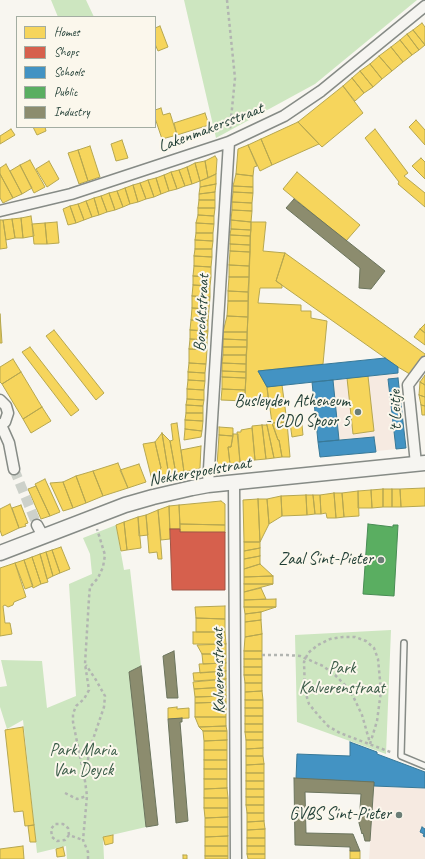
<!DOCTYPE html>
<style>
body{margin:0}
#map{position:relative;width:425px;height:859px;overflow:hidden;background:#f8f6f0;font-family:Caveat,sans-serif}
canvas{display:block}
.legend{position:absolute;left:16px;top:16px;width:140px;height:112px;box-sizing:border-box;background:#fbf7ec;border:1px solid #a3ada2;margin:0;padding:5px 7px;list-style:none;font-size:12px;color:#1f3d34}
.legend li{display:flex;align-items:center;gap:8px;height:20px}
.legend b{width:20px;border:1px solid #a3ada2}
</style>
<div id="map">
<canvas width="425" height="859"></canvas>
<ul class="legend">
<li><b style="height:11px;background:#f6d55c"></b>Homes</li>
<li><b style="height:11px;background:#d6604d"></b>Shops</li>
<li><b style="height:11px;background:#4393c3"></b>Schools</li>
<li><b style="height:11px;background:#5aae61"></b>Public</li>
<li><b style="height:11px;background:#8c8c6e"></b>Industry</li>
</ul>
</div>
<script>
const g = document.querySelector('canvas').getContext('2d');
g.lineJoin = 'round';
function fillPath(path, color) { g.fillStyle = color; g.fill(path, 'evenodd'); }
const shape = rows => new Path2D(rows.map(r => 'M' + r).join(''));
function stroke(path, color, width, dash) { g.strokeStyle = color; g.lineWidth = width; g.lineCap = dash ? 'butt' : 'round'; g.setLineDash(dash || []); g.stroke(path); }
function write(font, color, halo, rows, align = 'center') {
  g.font = font + ' Caveat,sans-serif'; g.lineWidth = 4; g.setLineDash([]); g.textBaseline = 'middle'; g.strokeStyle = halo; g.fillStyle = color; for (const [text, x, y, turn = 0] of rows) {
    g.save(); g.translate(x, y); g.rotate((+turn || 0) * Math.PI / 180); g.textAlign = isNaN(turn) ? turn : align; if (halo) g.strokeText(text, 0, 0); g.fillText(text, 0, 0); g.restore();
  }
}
fillPath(shape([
 [398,373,406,448,320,457,312,382],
 [374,786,425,788,425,859,369,859]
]), '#f6eae1');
fillPath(shape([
 [51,0,86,0,94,17,58,17],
 [184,0,417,0,315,84,216,138],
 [116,525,124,570,130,569,141,666,130,672,146,827,103,837,104,859,67,859,66,846,37,853,23,720,7,729,0,707,0,687,7,686,1,660,42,661,47,708,76,696,69,584,92,574,90,554,83,538],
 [391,630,386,754,297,722,295,635]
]), '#cde6c0');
const homes = shape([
 [422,23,425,27,425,45,413,30,422,23],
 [160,26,168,47,158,51,155,44,155,28,160,26],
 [413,30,425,45,419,50,407,34,413,30],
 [407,34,419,50,412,55,400,40,407,34],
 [400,40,412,55,403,62,391,47,400,40],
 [391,47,403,62,392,71,379,56,391,47],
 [379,56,392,71,382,79,370,64,379,56],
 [370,64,382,79,373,87,360,71,370,64],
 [360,71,373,87,364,93,352,78,360,71],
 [352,78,364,93,355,101,343,86,352,78],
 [343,86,363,113,322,147,298,122,343,86],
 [161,108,163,115,170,113,177,135,162,139,155,118,155,110,161,108],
 [205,113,209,125,177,135,174,123,205,113],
 [416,120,425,130,425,145,409,127,416,120],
 [298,122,319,144,272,165,261,139,298,122],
 [33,127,45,127,46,131,37,135,33,127],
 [11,129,15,135,0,144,0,136,11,129],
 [375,129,408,173,404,176,425,193,425,207,398,184,399,182,365,138,375,129],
 [261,139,272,165,260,171,248,145,261,139],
 [122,140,128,158,116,161,111,144,122,140],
 [248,145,257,166,254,167,253,176,236,174,238,149,248,145],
 [90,146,100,177,88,181,78,150,90,146],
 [78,150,88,181,79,184,68,153,78,150],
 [215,156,217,159,216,174,208,178,205,161,215,156],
 [421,158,425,162,425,179,412,166,421,158],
 [30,160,45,187,34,193,20,165,30,160],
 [49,161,59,179,47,187,36,169,49,161],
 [205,161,208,178,200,181,195,163,205,161],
 [195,163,200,181,192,184,187,167,195,163],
 [6,164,22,194,13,198,0,174,0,168,6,164],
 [20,165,32,188,22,194,10,171,20,165],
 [187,167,192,184,185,186,179,170,187,167],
 [179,170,185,186,177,189,171,172,179,170],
 [171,172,177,189,169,191,164,175,171,172],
 [297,172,360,225,346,241,283,189,297,172],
 [0,174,13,198,3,203,0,198,0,174],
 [216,174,216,184,200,187,200,181,216,174],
 [236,174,253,176,253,187,233,186,236,174],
 [164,175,169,191,161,194,156,178,164,175],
 [156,178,161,194,154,197,148,180,156,178],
 [148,180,154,197,146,199,140,183,148,180],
 [140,183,146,199,138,202,133,185,140,183],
 [216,184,215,192,199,194,200,187,216,184],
 [133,185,138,202,130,204,125,188,133,185],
 [233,186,253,187,253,193,233,192,233,186],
 [125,188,130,204,123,207,117,191,125,188],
 [117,191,123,207,115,210,109,193,117,191],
 [215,192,215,200,199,200,199,194,215,192],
 [233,192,253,193,252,203,232,202,233,192],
 [109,193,115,210,107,212,101,196,109,193],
 [101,196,107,212,99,215,94,198,101,196],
 [94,198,99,215,92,217,86,201,94,198],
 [199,200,215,200,215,208,198,208,199,200],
 [86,201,92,217,84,220,78,204,86,201],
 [232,202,252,203,252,211,232,210,232,202],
 [78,204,84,220,76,223,70,206,78,204],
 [70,206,76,223,68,225,63,209,70,206],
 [198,208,215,208,214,216,198,215,198,208],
 [232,210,252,211,251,222,231,220,232,210],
 [198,215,214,216,214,224,196,223,198,215],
 [31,216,34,236,23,238,21,218,31,216],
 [21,218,23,238,15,238,12,219,21,218],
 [12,219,15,238,6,240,3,220,12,219],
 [0,220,3,220,7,248,0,249,0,220],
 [231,220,251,222,251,230,231,229,231,220],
 [57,222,59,243,47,244,45,223,57,222],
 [251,222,266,222,263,251,285,253,276,281,282,285,282,288,260,288,258,303,301,305,301,311,311,311,311,318,327,321,323,364,258,371,267,387,268,397,260,398,260,403,245,401,251,222],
 [45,223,47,244,34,244,32,224,45,223],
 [196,223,214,224,213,233,196,233,196,223],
 [231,229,251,230,250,236,230,235,231,229],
 [196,233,213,233,213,241,195,240,196,233],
 [230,235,250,236,250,245,230,244,230,235],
 [195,240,213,241,212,249,195,249,195,240],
 [230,244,250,245,250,252,230,251,230,244],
 [195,249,212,249,212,257,194,256,195,249],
 [230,251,250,252,249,266,229,265,230,251],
 [285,253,425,354,425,358,413,376,398,367,276,281,285,253],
 [194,256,212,257,211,267,194,266,194,256],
 [229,265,249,266,249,277,229,277,229,265],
 [194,266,211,267,211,277,193,276,194,266],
 [193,276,211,277,210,286,193,285,193,276],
 [229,277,249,277,248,292,228,291,229,277],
 [193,285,210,286,210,297,192,296,193,285],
 [228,291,248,292,248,301,228,301,228,291],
 [192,296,210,297,209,309,192,308,192,296],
 [228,301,248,301,248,317,227,316,228,301],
 [192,308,209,309,208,321,191,320,192,308],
 [0,314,2,343,0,343,0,314],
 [227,316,248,317,247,332,223,332,227,316],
 [191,320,208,321,208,331,190,330,191,320],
 [425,324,425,333,420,329,425,324],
 [420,329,425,333,425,345,414,337,420,329],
 [54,330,104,393,96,400,46,336,54,330],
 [190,330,208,331,207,340,190,339,190,330],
 [223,332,247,332,247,340,223,339,223,332],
 [190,339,207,340,207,350,189,349,190,339],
 [223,339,247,340,247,347,223,347,223,339],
 [30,347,79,410,71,416,22,352,30,347],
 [223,347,247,347,246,355,223,355,223,347],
 [189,349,207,350,206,364,189,363,189,349],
 [223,355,246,355,246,364,222,363,223,355],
 [13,359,21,372,2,384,0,382,0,367,13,359],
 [189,363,206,364,205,373,188,372,189,363],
 [222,363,246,364,246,372,222,371,222,363],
 [222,371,246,372,246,378,222,377,222,371],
 [21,372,42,407,23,419,2,384,21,372],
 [188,372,205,373,205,381,188,380,188,372],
 [425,375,425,385,420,382,425,375],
 [368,376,374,431,353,434,347,378,368,376],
 [222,377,246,378,245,390,222,389,222,377],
 [188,380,205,381,204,390,187,389,188,380],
 [420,382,425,385,425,397,419,395,420,382],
 [282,385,287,422,272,423,267,387,282,385],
 [187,389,204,390,204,400,187,399,187,389],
 [222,389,245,390,245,401,221,400,222,389],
 [419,395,425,397,425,406,421,405,419,395],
 [187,399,204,400,203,406,186,405,187,399],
 [186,405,203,406,203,413,186,413,186,405],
 [421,405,425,406,425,415,422,415,421,405],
 [42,407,51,421,31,433,23,419,42,407],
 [186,413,203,413,203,421,185,420,186,413],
 [301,415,303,435,292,437,289,416,301,415],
 [185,420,203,421,202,431,185,429,185,420],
 [270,420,271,420,278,440,279,440,282,457,274,458,266,421,270,420],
 [287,422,290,457,282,457,279,440,278,440,272,423,287,422],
 [177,423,184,472,176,474,170,441,173,440,171,424,177,423],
 [262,425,267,425,274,458,266,459,262,425],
 [262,425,266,459,255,460,252,426,262,425],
 [219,427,233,428,233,436,219,435,219,427],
 [252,428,255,460,240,462,237,432,241,432,241,430,252,428],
 [185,429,202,431,201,437,184,440,185,429],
 [162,433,170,441,176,474,169,476,162,433],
 [162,433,169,476,161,477,160,469,161,468,155,442,162,433],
 [233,434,238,434,240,462,230,464,228,447,231,447,233,434],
 [219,435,233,436,231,447,228,447,230,464,217,466,219,435],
 [155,442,161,468,160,469,161,477,152,480,143,444,155,442],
 [201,446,200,468,198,469,184,472,181,450,201,446],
 [118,463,128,488,103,496,93,471,118,463],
 [139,464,146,482,128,488,120,470,139,464],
 [93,471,103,496,86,503,76,476,93,471],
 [76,476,86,503,73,508,63,482,76,476],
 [45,479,60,512,50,516,35,484,45,479],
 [63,482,73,508,63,511,50,483,63,482],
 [36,486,50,516,41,519,28,489,36,486],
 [425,488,425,506,401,507,400,489,425,488],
 [383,489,392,489,392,507,383,507,383,489],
 [383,489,383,507,372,508,371,490,383,489],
 [392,489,400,489,401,507,392,507,392,489],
 [371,490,372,508,358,508,358,491,371,490],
 [358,491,359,516,344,517,342,493,358,491],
 [334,493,342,493,344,517,336,518,334,493],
 [334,493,336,518,327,518,326,513,321,514,320,495,334,493],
 [306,495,313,495,315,514,307,515,306,495],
 [306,495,307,515,282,516,281,496,306,495],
 [313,495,320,495,321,514,315,514,313,495],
 [281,496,282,516,269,524,267,499,281,496],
 [258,499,267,499,269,524,260,542,258,499],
 [258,499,260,542,244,542,243,500,258,499],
 [221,501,225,504,225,525,180,524,179,505,221,501],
 [10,504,19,528,2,536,0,530,0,509,10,504],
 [21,505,28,523,25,524,26,526,19,528,12,508,21,505],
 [179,505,180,529,170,529,169,506,179,505],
 [169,506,170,539,161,540,158,510,169,506],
 [158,510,162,559,158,559,157,552,149,553,146,515,158,510],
 [146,515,148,535,139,536,138,517,146,515],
 [138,517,141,548,127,550,124,522,138,517],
 [124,522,127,550,121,551,116,525,124,522],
 [180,524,225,525,225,533,180,532,180,524],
 [244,542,260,542,260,548,244,551,244,542],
 [61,547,70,569,60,573,52,550,61,547],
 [260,548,260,556,244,559,244,551,260,548],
 [52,550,60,573,53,576,46,552,52,550],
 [46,552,53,576,47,579,40,554,46,552],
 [40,554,48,582,41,584,32,557,40,554],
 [260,556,260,564,244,569,244,559,260,556],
 [32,557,41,584,33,588,24,560,32,557],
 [24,560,33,586,25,589,15,563,24,560],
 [15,563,26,597,14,602,13,605,8,607,5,605,3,606,5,623,10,623,12,634,0,636,0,568,15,563],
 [260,564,273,576,244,577,244,569,260,564],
 [273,576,273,584,244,584,244,577,273,576],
 [244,584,273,584,244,592,244,584],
 [261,588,266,599,244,600,244,592,261,588],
 [276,599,276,607,244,607,244,600,276,599],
 [225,606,225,619,196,618,195,607,225,606],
 [244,607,276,607,261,612,245,614,244,607],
 [261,612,261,620,245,622,245,614,261,612],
 [196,618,225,619,225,632,196,632,196,618],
 [261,620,262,634,245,637,245,622,261,620],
 [193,632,225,632,226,644,193,644,193,632],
 [262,634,262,651,244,651,245,637,262,634],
 [226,644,226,654,202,654,197,645,226,644],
 [244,651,262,651,262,659,244,659,244,651],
 [202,654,226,654,226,663,203,664,202,654],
 [244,659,262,659,262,667,244,667,244,659],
 [226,663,226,671,200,673,199,664,226,663],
 [244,667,262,667,262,675,244,675,244,667],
 [226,671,226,679,194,681,193,673,226,671],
 [244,675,262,675,262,683,245,683,244,675],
 [226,679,226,687,194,689,193,682,226,679],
 [245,683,262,683,262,691,245,692,245,683],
 [226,687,226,696,195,697,194,689,226,687],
 [262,691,263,700,245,700,245,692,262,691],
 [226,696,226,702,195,703,195,697,226,696],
 [245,700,263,700,263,708,245,708,245,700],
 [226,702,226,717,195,717,195,703,226,702],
 [177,707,177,709,189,708,189,718,168,719,168,708,177,707],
 [245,708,263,708,263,716,245,716,245,708],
 [245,716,263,716,263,724,245,724,245,716],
 [195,717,226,717,226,726,199,727,195,717],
 [245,724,263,724,263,732,245,732,245,724],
 [226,726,227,731,203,731,199,727,226,726],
 [23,727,34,825,25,826,23,811,14,812,5,730,23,727],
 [203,731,227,731,227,740,204,741,203,731],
 [245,732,263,732,263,740,246,740,245,732],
 [227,740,227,750,204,750,204,741,227,740],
 [246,740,263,740,263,748,246,749,246,740],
 [263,748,263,756,246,756,246,749,263,748],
 [204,750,227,750,227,760,204,760,204,750],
 [246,756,263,756,264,764,246,765,246,756],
 [204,760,227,760,227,769,204,769,204,760],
 [264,764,264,773,246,773,246,765,264,764],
 [204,769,227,769,227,779,204,779,204,769],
 [246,773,264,773,264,781,246,781,246,773],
 [204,779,227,779,227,788,204,789,204,779],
 [246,781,264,781,264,789,246,789,246,781],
 [227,788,228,798,204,798,204,789,227,788],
 [246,789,264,789,264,797,246,797,246,789],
 [246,797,264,797,264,805,246,805,246,797],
 [204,798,228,798,228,808,204,808,204,798],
 [246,805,264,805,264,813,247,813,246,805],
 [204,808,228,808,228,817,205,818,204,808],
 [247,813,264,813,264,821,247,822,247,813],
 [228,817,228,827,205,827,205,818,228,817],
 [264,821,265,829,247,830,247,822,264,821],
 [34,825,36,842,30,842,28,826,34,825],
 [205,827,228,827,228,836,205,837,205,827],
 [265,829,265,838,247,838,247,830,265,829],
 [113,835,113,843,105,845,103,837,113,835],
 [228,836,228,846,205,846,205,837,228,836],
 [247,838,265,838,265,846,247,846,247,838],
 [23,846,24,859,0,859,0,849,23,846],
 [205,846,228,846,228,856,205,856,205,846],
 [247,846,265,846,265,854,247,854,247,846],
 [63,847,65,856,57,857,56,849,63,847],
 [350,851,360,851,360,859,350,859,350,851],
 [247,854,265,854,265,859,248,859,247,854],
 [183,855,187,855,187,859,183,859,183,855],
 [205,856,228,856,228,859,205,859,205,856]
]);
fillPath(homes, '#f6d55c');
stroke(homes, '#b6a750', 1);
const shops = shape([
 [170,529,180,529,180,532,225,532,225,590,172,590,170,529]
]);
fillPath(shops, '#d6604d');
stroke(shops, '#9f5646', 1);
const schools = shape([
 [385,358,398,367,398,373,267,387,258,371,385,358],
 [398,378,406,448,396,449,388,379,398,378],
 [333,380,339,440,318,442,312,382,333,380],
 [374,437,376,452,320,457,318,442,374,437],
 [350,742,377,752,377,754,425,772,425,788,374,786,374,782,296,779,297,754,350,756,350,742],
 [422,827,425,829,425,837,423,836,424,834,420,832,422,827]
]);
fillPath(schools, '#4393c3');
stroke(schools, '#387998', 1);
const public = shape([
 [368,524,393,527,393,525,398,525,394,596,363,594,368,524]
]);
fillPath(public, '#5aae61');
stroke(public, '#488c54', 1);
const industry = shape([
 [294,199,385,271,371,289,359,288,360,268,286,208,294,199],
 [174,651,178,698,167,698,163,656,174,651],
 [141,666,158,825,146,827,129,672,141,666],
 [182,718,182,722,180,722,188,821,176,823,168,719,182,718],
 [294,778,374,782,370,841,365,841,363,833,362,834,359,823,361,794,305,792,306,833,353,834,360,851,350,851,350,847,295,845,294,778]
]);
fillPath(industry, '#8c8c6e');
stroke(industry, '#6b745d', 1);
stroke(shape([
 [14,469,37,525]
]), '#cdd1ca', 10, [10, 5]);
const service = shape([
 [404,643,401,756,425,766]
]);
const minor = shape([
 [0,211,71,194,229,142,284,116,321,91,425,6],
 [0,400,6,406,8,413,5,422,0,425],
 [1,425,9,443,14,469],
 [416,464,408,385,425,362],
 [234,482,236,859],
 [208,485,229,142],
 [37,525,43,536]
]);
const secondary = shape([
 [0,553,125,505,153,497,192,488,208,485,425,463]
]);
stroke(service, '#868b86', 8);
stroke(minor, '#868b86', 13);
stroke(secondary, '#868b86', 17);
stroke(shape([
 [227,0,235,78,230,129],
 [262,655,287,655,300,656,323,666,335,675,347,687,353,696,362,715,370,743],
 [370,744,377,721,381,691,378,659,374,648,366,641,355,637,343,637,330,639,318,645,308,653,304,662,305,691,309,704,318,715,328,726,340,733,393,753],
 [86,778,89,751,104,707,105,696,96,680,86,665],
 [65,793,77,799,87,796],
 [69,835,68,828,63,824,55,824,51,829,52,837,57,841,65,840,69,835,83,840],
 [88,859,88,852,83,840,87,796,85,781,73,722,73,714,76,706,84,699,89,690,85,664,89,598,90,587,98,578,103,567,105,555,97,529]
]), '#b2b5b1', 2.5, [3, 3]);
stroke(service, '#f6f5f1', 5);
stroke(minor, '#f6f5f1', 10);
stroke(secondary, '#f6f5f1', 14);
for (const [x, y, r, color] of [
 [358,412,4,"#6b7e76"],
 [381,560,4,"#6b7e76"],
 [399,815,4,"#6b7e76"]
]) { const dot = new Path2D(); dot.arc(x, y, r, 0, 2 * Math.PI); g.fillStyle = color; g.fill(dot); stroke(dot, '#fbf7ec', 1.5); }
write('17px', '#1f3d34', '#fbf7ec', [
 ["Lakenmakersstraat",211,128,-21],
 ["Borchtstraat",202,313,-87],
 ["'t Leitje",396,411,-92],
 ["Nekkerspoelstraat",200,472,-10],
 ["Kalverenstraat",219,671,-91]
]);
write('17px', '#1f3d34', '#fbf7ec', [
 ["Busleyden Atheneum",350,402],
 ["- CDO Spoor 5",350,422],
 ["Zaal Sint-Pieter",373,560],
 ["GVBS Sint-Pieter",391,815]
], 'right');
write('17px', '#3b5c48', '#fbf7ec', [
 ["Park",342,669],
 ["Kalverenstraat",342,689],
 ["Park Maria",83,751],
 ["Van Deyck",83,771]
]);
</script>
